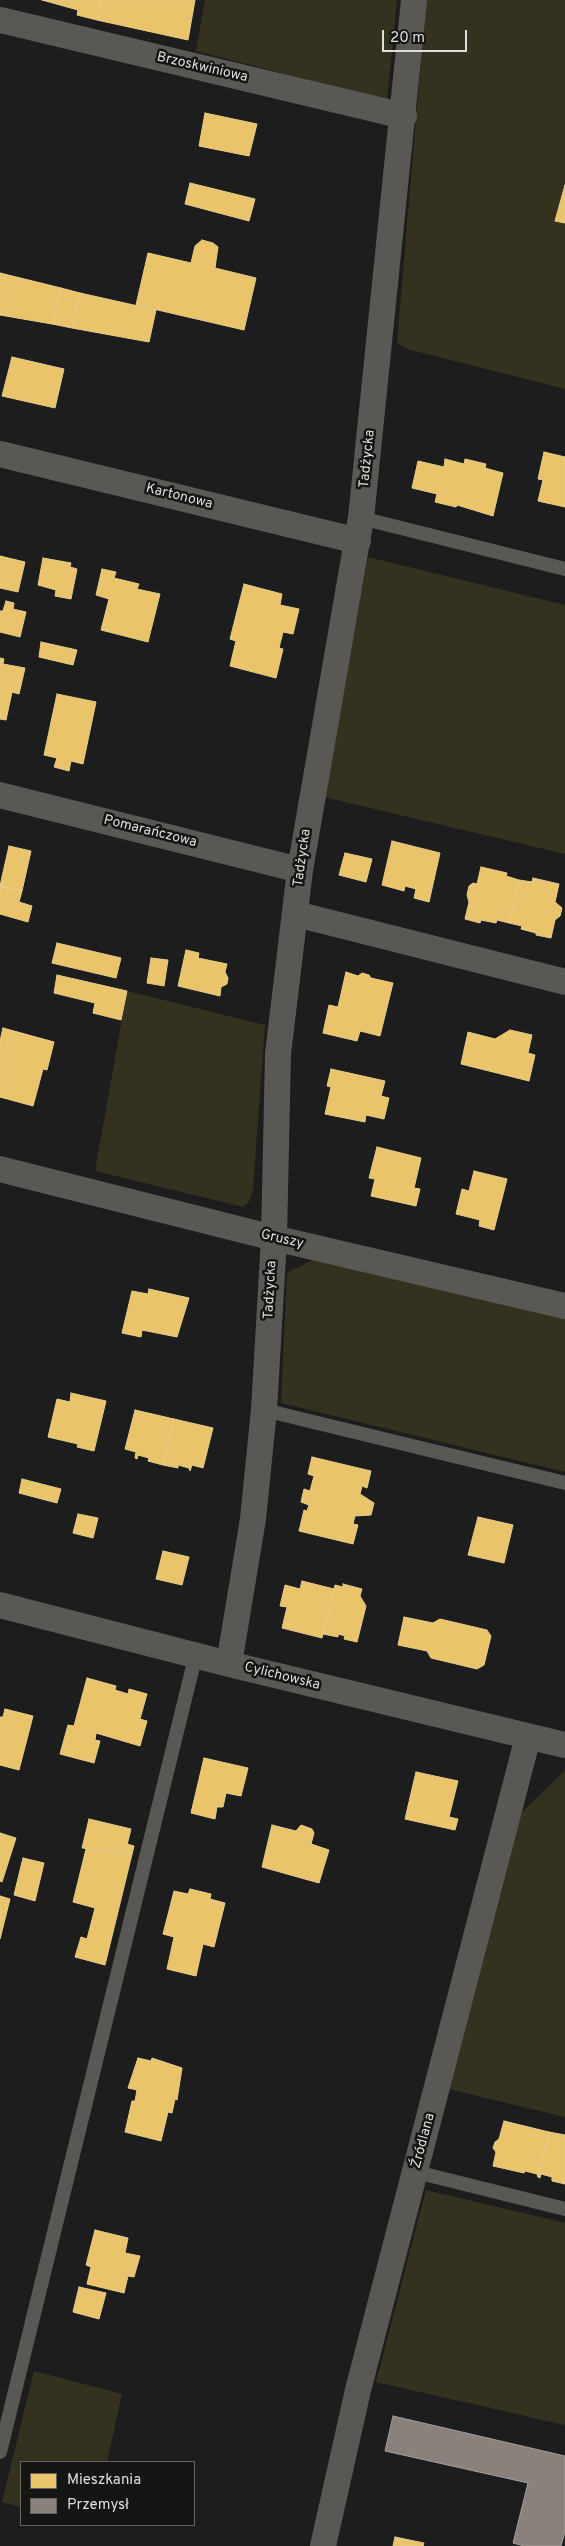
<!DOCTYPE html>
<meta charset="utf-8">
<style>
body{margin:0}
#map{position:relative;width:565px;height:2546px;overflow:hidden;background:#1d1d1d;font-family:Overpass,sans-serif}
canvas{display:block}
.legend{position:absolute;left:20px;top:2461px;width:175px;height:65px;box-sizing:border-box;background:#151513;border:1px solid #666564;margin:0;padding:6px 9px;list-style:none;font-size:15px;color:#dfdedd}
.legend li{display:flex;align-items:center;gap:10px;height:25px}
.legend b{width:25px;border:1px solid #666564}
.scale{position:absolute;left:382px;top:30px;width:85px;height:22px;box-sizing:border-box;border:2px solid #dfdedd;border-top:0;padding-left:6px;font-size:15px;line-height:18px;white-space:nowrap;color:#dfdedd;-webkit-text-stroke:4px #151513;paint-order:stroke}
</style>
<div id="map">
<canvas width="565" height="2546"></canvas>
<ul class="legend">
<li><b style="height:14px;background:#e9c46a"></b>Mieszkania</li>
<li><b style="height:14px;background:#8a817c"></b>Przemysł</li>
</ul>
<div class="scale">20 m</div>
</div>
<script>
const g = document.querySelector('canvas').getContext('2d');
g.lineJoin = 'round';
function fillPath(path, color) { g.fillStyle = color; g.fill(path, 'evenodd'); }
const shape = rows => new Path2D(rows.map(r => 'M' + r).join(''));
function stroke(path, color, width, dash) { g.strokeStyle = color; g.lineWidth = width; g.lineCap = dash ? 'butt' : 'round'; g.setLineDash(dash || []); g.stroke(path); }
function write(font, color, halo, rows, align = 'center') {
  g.font = font + ' Overpass,sans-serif'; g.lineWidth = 5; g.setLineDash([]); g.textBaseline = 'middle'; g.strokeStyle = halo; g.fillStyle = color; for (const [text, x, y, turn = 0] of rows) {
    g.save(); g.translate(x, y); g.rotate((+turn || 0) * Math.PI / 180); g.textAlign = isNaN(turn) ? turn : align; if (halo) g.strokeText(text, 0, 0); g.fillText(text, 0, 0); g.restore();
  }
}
fillPath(shape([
 [205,0,397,0,387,100,196,51],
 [426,0,565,0,565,389,407,349,397,343],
 [368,557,565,605,565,854,324,797],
 [127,991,265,1025,253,1189,250,1200,244,1207,95,1171],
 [315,1259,565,1318,565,1472,281,1403,287,1273],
 [565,1770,565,2117,445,2088,515,1819],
 [426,2190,565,2223,565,2425,376,2382],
 [34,2371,122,2394,107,2462,21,2462,21,2507,2,2502]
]), '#34321e');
const homes = shape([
 [42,0,101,0,97,20,77,15,78,10,42,0],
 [101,0,195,0,188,40,97,20,101,0],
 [205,113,257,124,249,156,199,146,205,113],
 [190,183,255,199,249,221,185,204,190,183],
 [565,185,565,223,555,221,565,185],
 [202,240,213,243,218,247,215,268,256,278,244,330,136,305,148,253,191,263,195,246,202,240],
 [0,273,61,288,52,324,0,315,0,273],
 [61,288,80,293,72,328,52,324,61,288],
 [80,293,156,310,149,342,72,328,80,293],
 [12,357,64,369,55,408,2,396,12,357],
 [544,452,565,457,565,507,538,501,543,480,538,479,544,452],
 [445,459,464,464,465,459,486,464,485,468,503,473,493,516,457,505,456,507,435,502,437,494,412,488,418,461,444,467,445,459],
 [0,556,25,562,18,592,0,588,0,556],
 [43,558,71,563,70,567,77,569,71,599,55,596,56,590,38,585,43,558],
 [102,569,116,572,114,578,139,584,137,589,160,594,148,642,101,630,109,599,96,595,102,569],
 [244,584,282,594,280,605,299,609,293,634,283,632,279,648,283,649,276,678,230,666,236,641,230,639,244,584],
 [6,601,14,603,13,609,26,612,20,637,0,632,0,611,3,611,6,601],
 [41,642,77,650,73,665,39,657,41,642],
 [0,658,4,659,3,664,25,668,19,694,12,692,6,720,0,719,0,658],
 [57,694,96,702,83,764,71,761,69,771,54,767,57,758,44,755,57,694],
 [392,841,440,853,429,902,414,898,416,889,405,886,404,891,382,885,392,841],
 [9,846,31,851,22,891,0,886,9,846],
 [345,853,372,859,366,882,339,875,345,853],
 [481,867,507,873,506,876,519,880,509,923,497,920,496,923,481,920,480,923,465,919,469,902,467,895,469,886,473,883,477,884,481,867],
 [533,878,559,884,555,902,562,908,560,916,555,920,551,938,536,935,536,933,521,929,522,926,509,923,519,880,532,882,533,878],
 [0,886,22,891,19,902,32,906,28,922,0,914,0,886],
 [57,943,121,958,116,978,52,963,57,943],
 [186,950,199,953,198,958,227,964,225,972,228,978,227,984,221,987,220,996,178,986,186,950],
 [151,958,168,960,164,986,147,983,151,958],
 [346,972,358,976,362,973,369,975,371,978,393,983,380,1036,360,1031,357,1041,323,1033,329,1005,338,1007,346,972],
 [57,975,127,991,121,1020,93,1013,95,1003,54,993,57,975],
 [3,1028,54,1042,47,1070,43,1069,33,1106,0,1097,0,1041,3,1028],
 [510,1030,532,1035,528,1053,535,1055,529,1081,461,1064,468,1032,495,1039,510,1030],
 [331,1069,385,1081,381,1096,389,1098,384,1119,366,1115,365,1122,325,1114,331,1087,327,1086,331,1069],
 [377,1147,421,1158,414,1188,420,1189,416,1206,371,1196,375,1179,369,1178,377,1147],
 [474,1171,507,1179,494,1230,479,1226,480,1220,456,1214,462,1189,469,1191,474,1171],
 [149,1289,189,1298,177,1337,142,1330,141,1337,122,1333,132,1291,148,1294,149,1289],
 [71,1393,106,1401,94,1451,77,1447,78,1444,48,1437,57,1399,70,1402,71,1393],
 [135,1410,174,1419,163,1465,148,1461,149,1458,138,1455,137,1459,135,1458,136,1452,125,1449,135,1410],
 [174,1419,213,1428,203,1468,192,1465,190,1471,189,1468,178,1465,178,1468,163,1465,174,1419],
 [312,1457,371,1471,367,1488,362,1486,360,1494,374,1503,371,1515,355,1516,353,1524,358,1525,353,1544,299,1531,304,1510,307,1511,309,1505,301,1502,304,1489,310,1491,314,1476,308,1474,312,1457],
 [22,1479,61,1489,57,1503,19,1493,22,1479],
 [78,1514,98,1518,93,1538,73,1533,78,1514],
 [478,1517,513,1525,504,1563,468,1555,478,1517],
 [163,1551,189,1557,182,1585,156,1579,163,1551],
 [302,1581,334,1589,322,1638,282,1628,287,1607,280,1606,285,1585,300,1589,302,1581],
 [343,1584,362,1589,360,1596,366,1606,357,1642,344,1639,345,1636,338,1634,338,1637,323,1634,335,1585,343,1587,343,1584],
 [404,1617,433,1623,440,1619,487,1630,491,1636,484,1665,477,1669,431,1658,427,1651,398,1645,404,1617],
 [87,1678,116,1686,115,1690,128,1694,129,1689,147,1694,140,1719,147,1721,140,1746,96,1733,95,1740,100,1741,94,1763,60,1754,68,1725,74,1726,87,1678],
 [5,1709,33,1716,19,1770,0,1765,0,1717,3,1717,5,1709],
 [204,1758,248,1768,241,1796,226,1793,223,1807,217,1807,215,1819,191,1813,204,1758],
 [416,1772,458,1781,449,1817,458,1819,455,1830,405,1819,416,1772],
 [89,1819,131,1829,125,1853,82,1848,89,1819],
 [272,1825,296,1831,301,1825,312,1829,314,1833,311,1844,329,1850,319,1883,262,1867,272,1825],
 [0,1833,16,1838,2,1882,0,1881,0,1833],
 [127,1844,134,1846,105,1965,75,1957,81,1937,87,1939,95,1908,73,1902,86,1849,125,1853,127,1844],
 [23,1858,44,1863,35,1901,14,1895,23,1858],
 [190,1889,211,1894,210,1899,225,1903,214,1947,203,1944,196,1976,167,1969,174,1937,163,1934,174,1891,188,1894,190,1889],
 [0,1896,10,1899,0,1939,0,1896],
 [138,2058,151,2061,152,2058,182,2068,177,2100,175,2099,172,2113,168,2112,161,2141,125,2132,132,2101,135,2101,137,2090,128,2088,138,2058],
 [504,2121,549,2132,538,2177,537,2174,525,2171,524,2173,493,2166,496,2152,493,2148,495,2142,499,2139,504,2121],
 [549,2132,565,2135,565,2184,552,2181,552,2177,541,2174,540,2178,538,2177,549,2132],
 [95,2230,128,2238,125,2253,140,2256,134,2277,128,2276,124,2293,87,2284,91,2267,86,2265,95,2230],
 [79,2287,106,2293,99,2319,73,2312,79,2287],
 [395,2537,424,2543,423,2546,393,2546,395,2537]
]);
fillPath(homes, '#e9c46a');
stroke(homes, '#e6cc8c', 1);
const industry = shape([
 [393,2416,565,2456,565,2532,561,2546,524,2546,513,2543,528,2483,385,2451,393,2416]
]);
fillPath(industry, '#8a817c');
stroke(industry, '#a49d99', 1);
stroke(shape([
 [361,518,565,569],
 [264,1410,565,1483],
 [416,2172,565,2209],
 [0,2452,196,1654]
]), '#595854', 14);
stroke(shape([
 [0,20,404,116],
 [0,454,358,541],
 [0,795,300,870],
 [296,914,565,982],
 [0,1169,274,1238,565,1306],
 [0,1605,229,1664,565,1745],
 [229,1664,253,1519,264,1410,274,1238,278,1054,300,870,361,518,414,0],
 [323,2546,358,2390,528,1737]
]), '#595854', 26);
write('14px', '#dfdedd', '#151513', [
 ["Brzoskwiniowa",202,68,13],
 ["Tadżycka",368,459,-84],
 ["Kartonowa",179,497,14],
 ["Pomarańczowa",150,832,14],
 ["Tadżycka",303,858,-82],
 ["Gruszy",282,1240,13],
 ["Tadżycka",271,1290,-87],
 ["Cylichowska",282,1677,14],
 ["Źródlana",424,2141,-75]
]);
</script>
